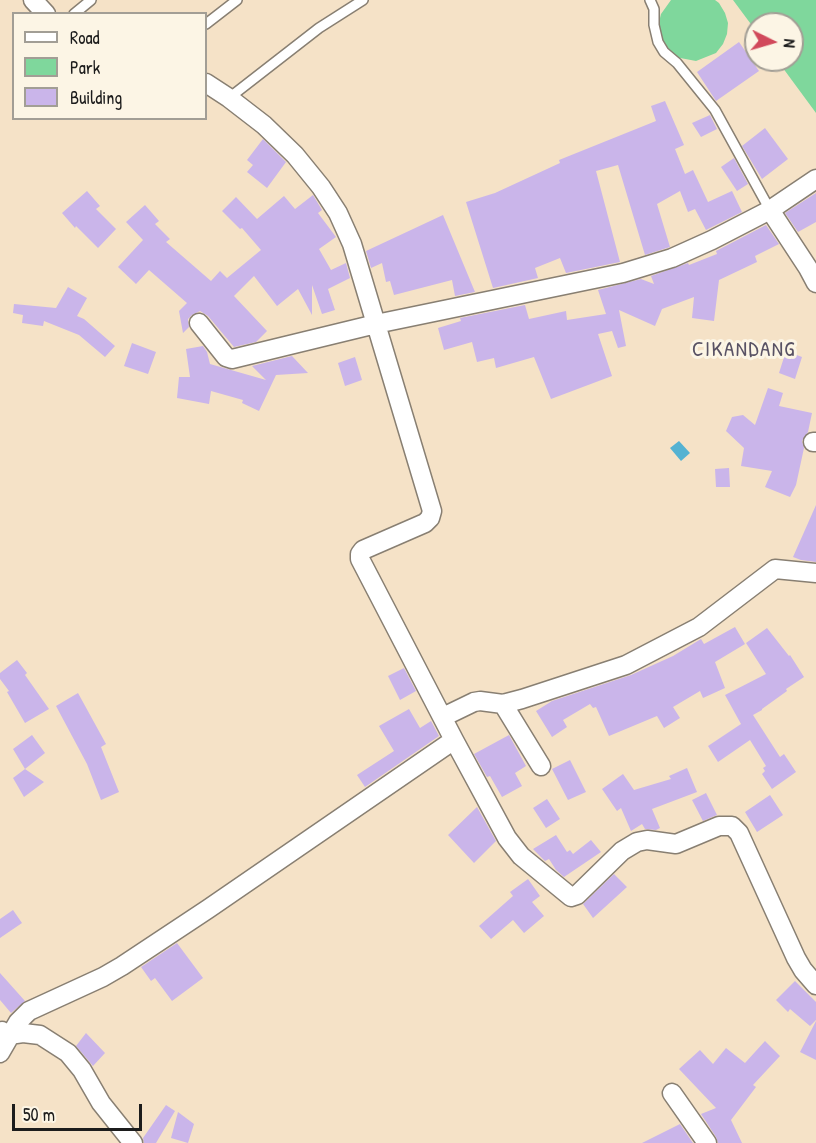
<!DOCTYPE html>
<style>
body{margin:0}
#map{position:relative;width:816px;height:1143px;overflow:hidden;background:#f5e2c7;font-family:"Patrick Hand",sans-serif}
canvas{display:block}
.legend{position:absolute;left:12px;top:12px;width:195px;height:108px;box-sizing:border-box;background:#fcf5e5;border:2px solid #a29e95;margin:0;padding:8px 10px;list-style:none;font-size:18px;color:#1c1c1c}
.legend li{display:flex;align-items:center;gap:12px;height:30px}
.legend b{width:30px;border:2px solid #a29e95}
.north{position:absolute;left:744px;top:12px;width:60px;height:60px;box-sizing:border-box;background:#fcf5e5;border:2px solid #a29e95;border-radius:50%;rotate:95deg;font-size:16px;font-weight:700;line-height:24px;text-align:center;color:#1c1c1c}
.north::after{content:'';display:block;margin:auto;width:21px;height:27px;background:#d1495b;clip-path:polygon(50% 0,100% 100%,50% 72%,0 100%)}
.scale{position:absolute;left:12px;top:1104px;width:130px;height:27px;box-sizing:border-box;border:3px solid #1c1c1c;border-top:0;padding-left:8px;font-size:18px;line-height:21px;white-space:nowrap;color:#1c1c1c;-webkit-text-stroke:4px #fcf5e5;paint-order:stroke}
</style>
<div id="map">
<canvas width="816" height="1143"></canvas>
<ul class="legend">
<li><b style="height:8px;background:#fff"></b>Road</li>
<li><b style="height:16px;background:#7fd79c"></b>Park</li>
<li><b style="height:16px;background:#cab5ea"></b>Building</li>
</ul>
<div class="north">N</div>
<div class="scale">50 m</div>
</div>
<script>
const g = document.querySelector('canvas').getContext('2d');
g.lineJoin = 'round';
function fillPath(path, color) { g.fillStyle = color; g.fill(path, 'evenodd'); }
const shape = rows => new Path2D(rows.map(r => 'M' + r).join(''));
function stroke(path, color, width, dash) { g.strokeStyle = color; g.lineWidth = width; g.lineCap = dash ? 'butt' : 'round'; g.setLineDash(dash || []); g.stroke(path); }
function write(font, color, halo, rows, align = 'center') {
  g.font = font + ' "Patrick Hand",sans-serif'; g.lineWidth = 6; g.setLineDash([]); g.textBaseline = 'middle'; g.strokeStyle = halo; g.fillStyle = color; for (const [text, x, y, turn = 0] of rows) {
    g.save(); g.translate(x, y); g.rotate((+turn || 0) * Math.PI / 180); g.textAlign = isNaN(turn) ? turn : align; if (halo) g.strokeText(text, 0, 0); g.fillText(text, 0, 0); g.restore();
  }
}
fillPath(shape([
 [671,0,715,0,719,3,725,13,728,23,727,34,723,44,716,53,696,61,675,57,666,48,660,38,658,26,661,14],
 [733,0,816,0,816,113,777,60,792,60,792,24,756,24,756,31]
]), '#7fd79c');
fillPath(shape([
 [679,441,690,453,681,461,670,448]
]), '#54b2d2');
fillPath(shape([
 [739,42,759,71,716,101,697,72],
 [665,101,684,145,675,149,685,174,693,170,708,202,732,191,742,212,706,230,695,209,688,212,680,191,657,204,670,247,645,255,618,165,596,171,620,262,566,273,560,258,535,268,538,278,493,288,466,202,495,193,560,163,559,160,656,121,651,106],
 [710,115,717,129,701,137,692,123],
 [765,128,788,159,762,179,742,146],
 [263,139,286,162,267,188,247,172,253,165,247,160],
 [734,158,748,184,737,191,721,167],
 [87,191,100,206,96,209,116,229,98,248,76,226,75,228,62,213],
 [816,193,816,222,798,232,785,213],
 [313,195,322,210,318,213,336,237,319,249,331,270,346,263,350,278,328,289,335,310,322,314,312,285,312,315,298,289,277,306,254,276,234,296,267,331,256,342,234,347,208,316,200,311,192,315,188,319,189,327,183,333,179,311,187,303,149,270,136,284,118,267,143,240,126,222,145,205,159,221,155,224,170,239,166,242,211,281,220,271,227,278,261,250,242,228,240,229,222,211,236,197,257,219,284,196,295,209],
 [443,215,475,292,455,296,452,280,394,295,390,281,386,282,382,263,371,268,366,251],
 [766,225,779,244,755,256,757,262,719,280,714,321,692,318,694,297,662,309,655,326,619,310,626,346,618,348,612,331,598,334,612,376,551,399,534,357,496,368,494,358,477,362,472,342,444,350,438,328,461,321,460,318,525,305,529,319,566,311,567,320,606,314,598,290,641,279,654,284,651,276,688,263,689,265,717,254,716,251],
 [68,287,87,298,77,316,84,319,115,346,105,357,79,335,44,321,43,326,22,323,23,315,13,313,14,304,56,308],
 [132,343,156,352,148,374,124,366],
 [203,346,207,352,210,364,266,380,252,366,292,356,308,373,276,375,259,411,242,403,243,400,211,391,209,404,177,398,179,377,190,377,186,349],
 [786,351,802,357,795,379,779,373],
 [355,357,362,380,345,386,338,363],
 [768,388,783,393,779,406,812,413,808,432,802,441,804,448,796,485,790,497,765,487,772,471,741,466,744,448,726,431,732,417,743,415,755,425],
 [729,468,730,487,716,487,715,469],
 [816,505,816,562,801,560,793,557],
 [735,627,745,644,715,662,725,688,703,698,700,691,673,707,680,718,664,728,657,716,609,736,596,707,593,708,590,704,563,720,567,727,552,737,536,711,552,701,631,675,673,656,701,639,704,644],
 [767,628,789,656,790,655,804,677,786,689,787,691,762,709,762,710,753,715,780,757,784,754,796,772,772,789,762,774,765,771,763,768,766,766,750,740,718,762,708,746,741,724,725,695,766,674,746,643],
 [17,660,27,673,25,675,49,709,25,723,7,692,9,691,0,679,0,673],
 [404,668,416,691,400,700,388,676],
 [78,693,106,744,101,747,119,792,101,800,87,764,56,706],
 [409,709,420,728,431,721,439,736,365,787,357,775,394,751,379,726],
 [32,735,45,753,25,769,13,749],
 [509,735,526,766,515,773,522,786,502,797,490,776,487,777,474,754],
 [570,760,586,792,568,800,552,769],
 [687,768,697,792,652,809,660,828,656,830,645,829,642,824,631,831,621,808,617,811,602,789,623,774,634,790,671,779,669,776],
 [25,769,44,782,24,797,13,778],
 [706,793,717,815,703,821,692,800],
 [770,795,783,815,757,832,745,812],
 [547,799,560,819,546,828,533,808],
 [477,807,496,841,474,863,448,835],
 [556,835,567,852,570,850,573,854,591,840,601,852,564,877,556,870,549,859,545,861,533,849],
 [614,874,627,887,593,918,583,904],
 [528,879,540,896,532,902,544,916,524,933,513,920,491,939,479,926,513,896,510,892],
 [13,910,22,923,0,938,0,919],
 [177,943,203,978,172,1001,155,978,151,981,141,967],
 [0,973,25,1001,11,1013,0,1000],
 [795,981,816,1002,816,1020,810,1026,790,1009,788,1012,776,1000],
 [816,1021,816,1060,800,1052],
 [86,1033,105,1053,93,1066,76,1046],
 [765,1041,780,1056,753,1085,756,1087,731,1120,742,1143,718,1143,716,1137,701,1114,716,1108,679,1069,700,1050,713,1064,726,1048,745,1063],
 [166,1105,175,1111,156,1143,144,1143,143,1138],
 [178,1112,194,1124,188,1143,171,1138],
 [680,1124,693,1143,642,1143]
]), '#cab5ea');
const lane = shape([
 [650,0,654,9,654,25,658,42,664,52,677,63,715,110,770,210],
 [74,14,91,0],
 [206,24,237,0],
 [229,98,319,28,363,0]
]);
const street = shape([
 [33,0,46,14],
 [206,83,229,98,264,125,295,155,321,187,338,213,352,244,432,511,430,518,425,523,363,550,360,554,360,559,454,740,507,838,521,856,571,897,577,895,622,851,637,842,647,840,676,844,719,826,732,826,739,833,796,958,803,970,816,985],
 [770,210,808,268,816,283],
 [199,323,226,357,232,359,376,324,623,273,672,258,712,240,770,210,816,179],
 [813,442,816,442],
 [503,704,541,766],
 [443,717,474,702,480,701,503,704,522,699,626,665,699,627,775,569,816,573],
 [2,1031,9,1035,23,1033,40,1035,68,1053,82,1070,101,1103,133,1143],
 [0,1053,18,1022,29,1011,103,977,122,966,208,909,454,740],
 [672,1093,707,1143]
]);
stroke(lane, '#887f72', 12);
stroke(street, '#887f72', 21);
stroke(lane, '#fff', 9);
stroke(street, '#fff', 18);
g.letterSpacing = '1.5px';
write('21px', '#595264', '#fcf5e5', [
 ["CIKANDANG",744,350]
]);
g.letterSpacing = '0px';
</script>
